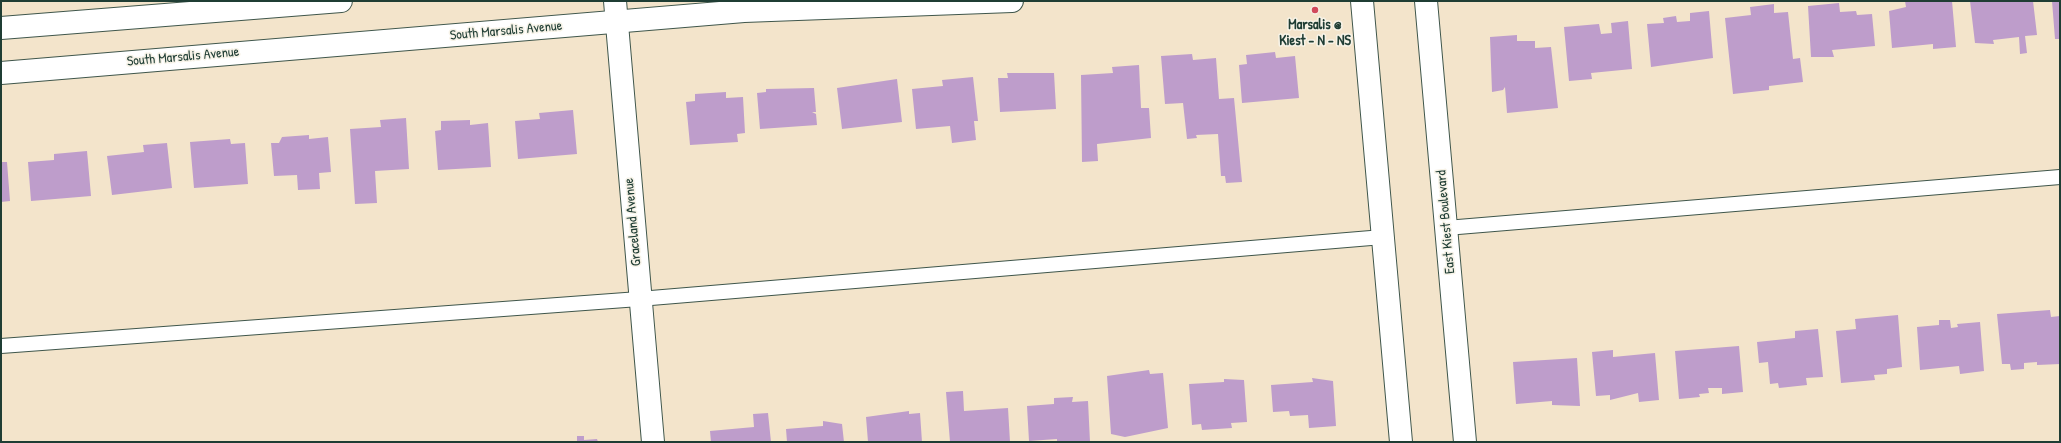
<!DOCTYPE html>
<style>
body{margin:0}
#map{position:relative;width:2061px;height:443px;overflow:hidden;background:#f3e4cb;font-family:"Patrick Hand",sans-serif}
canvas{display:block}
.frame{position:absolute;inset:0;border:2px solid #1f3d34;pointer-events:none}
</style>
<div id="map">
<canvas width="2061" height="443"></canvas>
<div class="frame"></div>
</div>
<script>
const g = document.querySelector('canvas').getContext('2d');
g.lineJoin = 'round';
function fillPath(path, color) { g.fillStyle = color; g.fill(path, 'evenodd'); }
const shape = rows => new Path2D(rows.map(r => 'M' + r).join(''));
function stroke(path, color, width, dash) { g.strokeStyle = color; g.lineWidth = width; g.lineCap = dash ? 'butt' : 'round'; g.setLineDash(dash || []); g.stroke(path); }
function write(font, color, halo, rows, align = 'center') {
  g.font = font + ' "Patrick Hand",sans-serif'; g.lineWidth = 3; g.setLineDash([]); g.textBaseline = 'middle'; g.strokeStyle = halo; g.fillStyle = color; for (const [text, x, y, turn = 0] of rows) {
    g.save(); g.translate(x, y); g.rotate((+turn || 0) * Math.PI / 180); g.textAlign = isNaN(turn) ? turn : align; if (halo) g.strokeText(text, 0, 0); g.fillText(text, 0, 0); g.restore();
  }
}
fillPath(shape([
 [1905,1,1952,1,1956,47,1933,49,1933,44,1892,48,1889,11,1906,7],
 [1970,1,2033,1,2037,35,2025,36,2027,53,2020,54,2019,37,1993,40,1994,44,1975,43],
 [2052,1,2060,1,2060,39,2055,39],
 [1839,3,1840,12,1856,11,1857,15,1872,14,1875,46,1832,50,1834,57,1811,57,1808,6],
 [1774,4,1774,13,1788,12,1793,59,1800,58,1803,82,1769,86,1769,90,1733,94,1725,18,1751,15,1750,7],
 [1709,11,1713,58,1651,67,1647,24,1664,23,1663,18,1676,16,1677,22,1690,21,1690,13],
 [1628,21,1632,69,1591,73,1592,79,1569,81,1564,27,1599,24,1601,34,1612,33,1611,23],
 [1517,35,1517,41,1535,41,1535,48,1551,47,1558,108,1507,113,1505,87,1503,90,1492,92,1490,37],
 [1275,52,1276,58,1295,56,1299,98,1242,103,1239,65,1247,64,1246,55],
 [1192,54,1193,60,1216,58,1219,99,1234,98,1242,182,1226,183,1225,176,1221,176,1218,134,1196,135,1197,138,1187,139,1183,103,1165,104,1161,56],
 [1139,65,1141,108,1149,108,1151,138,1097,144,1098,161,1082,162,1081,75,1113,73,1112,67],
 [1007,73,1054,73,1056,109,1000,112,998,78,1008,78],
 [973,77,978,121,974,121,976,140,952,143,950,126,916,129,912,89,943,86,942,80],
 [897,79,902,122,842,129,837,88],
 [814,88,816,112,812,112,816,114,817,125,760,129,757,93,766,92,766,89],
 [726,92,726,98,743,97,745,133,737,134,738,142,690,145,686,102,695,101,695,94],
 [573,110,577,154,518,159,515,121,540,119,539,113],
 [406,118,409,169,375,171,377,203,355,204,350,129,381,127,380,120],
 [470,120,470,125,488,123,491,167,438,170,435,131,441,130,441,121],
 [309,135,309,139,328,137,331,172,319,173,320,189,298,190,297,175,274,176,271,143,279,143,282,137],
 [230,139,231,144,245,143,248,184,194,188,190,142],
 [167,143,172,188,112,195,107,156,144,152,143,145],
 [87,151,91,196,31,201,28,162,54,160,54,154],
 [1,162,7,162,10,201,1,202],
 [2050,310,2051,317,2060,316,2060,364,2037,365,2037,362,2024,363,2024,369,2011,370,2010,364,2002,364,1997,314],
 [1898,315,1902,367,1887,369,1887,374,1874,375,1875,380,1841,383,1836,331,1856,329,1855,319],
 [1939,320,1950,320,1951,328,1958,327,1957,324,1980,322,1984,371,1960,374,1959,366,1920,370,1917,327,1939,325],
 [1818,329,1823,377,1806,378,1807,385,1779,388,1778,383,1770,384,1768,362,1759,363,1757,342,1795,338,1795,331],
 [1739,346,1743,392,1722,394,1722,388,1708,388,1709,393,1699,394,1700,397,1679,399,1675,351],
 [1613,350,1613,357,1655,353,1659,400,1639,402,1638,393,1610,400,1610,395,1596,396,1592,352],
 [1577,358,1580,406,1552,405,1552,401,1516,404,1513,362],
 [1149,370,1150,374,1163,373,1168,428,1125,437,1111,434,1107,376],
 [1312,378,1333,381,1336,426,1309,428,1308,415,1290,416,1289,411,1273,412,1271,385,1313,382],
 [1224,379,1244,380,1247,422,1231,423,1232,428,1202,430,1201,424,1192,425,1189,384,1224,382],
 [963,391,964,411,1008,408,1010,442,950,442,946,392],
 [1073,397,1072,402,1088,401,1090,442,1057,442,1057,439,1029,441,1027,406,1054,404,1054,398],
 [909,411,909,414,920,413,922,442,868,442,866,417],
 [768,413,771,442,711,442,710,431,754,427,753,414],
 [823,421,842,424,844,442,787,442,786,429,823,426],
 [577,436,584,436,584,440,597,439,598,442,577,442]
]), '#be9dcb');
const lane = shape([
 [1446,228,2060,177],
 [1,346,639,299,1383,237]
]);
const street = shape([
 [615,1,653,442]
]);
const secondary = shape([
 [1362,1,1401,442],
 [1426,1,1465,442],
 [1,28,341,1],
 [1,73,744,11,1012,1]
]);
stroke(lane, '#3f564b', 16);
stroke(street, '#3f564b', 24);
stroke(secondary, '#3f564b', 24);
stroke(lane, '#fff', 14);
stroke(street, '#fff', 22);
stroke(secondary, '#fff', 22);
for (const [x, y, r, color] of [
 [1315,10,4,"#d1495b"]
]) { const dot = new Path2D(); dot.arc(x, y, r, 0, 2 * Math.PI); g.fillStyle = color; g.fill(dot); stroke(dot, '#f7f3e8', 1.5); }
write('bold 14px', '#1f3d34', '#f7f3e8', [
 ["Marsalis @",1315,25],
 ["Kiest - N - NS",1315,41]
]);
write('14px', '#1f3d34', '#f7f3e8', [
 ["South Marsalis Avenue",506,31,-5],
 ["South Marsalis Avenue",183,57,-5],
 ["Graceland Avenue",633,222,-95],
 ["East Kiest Boulevard",1446,222,-95]
]);
</script>
